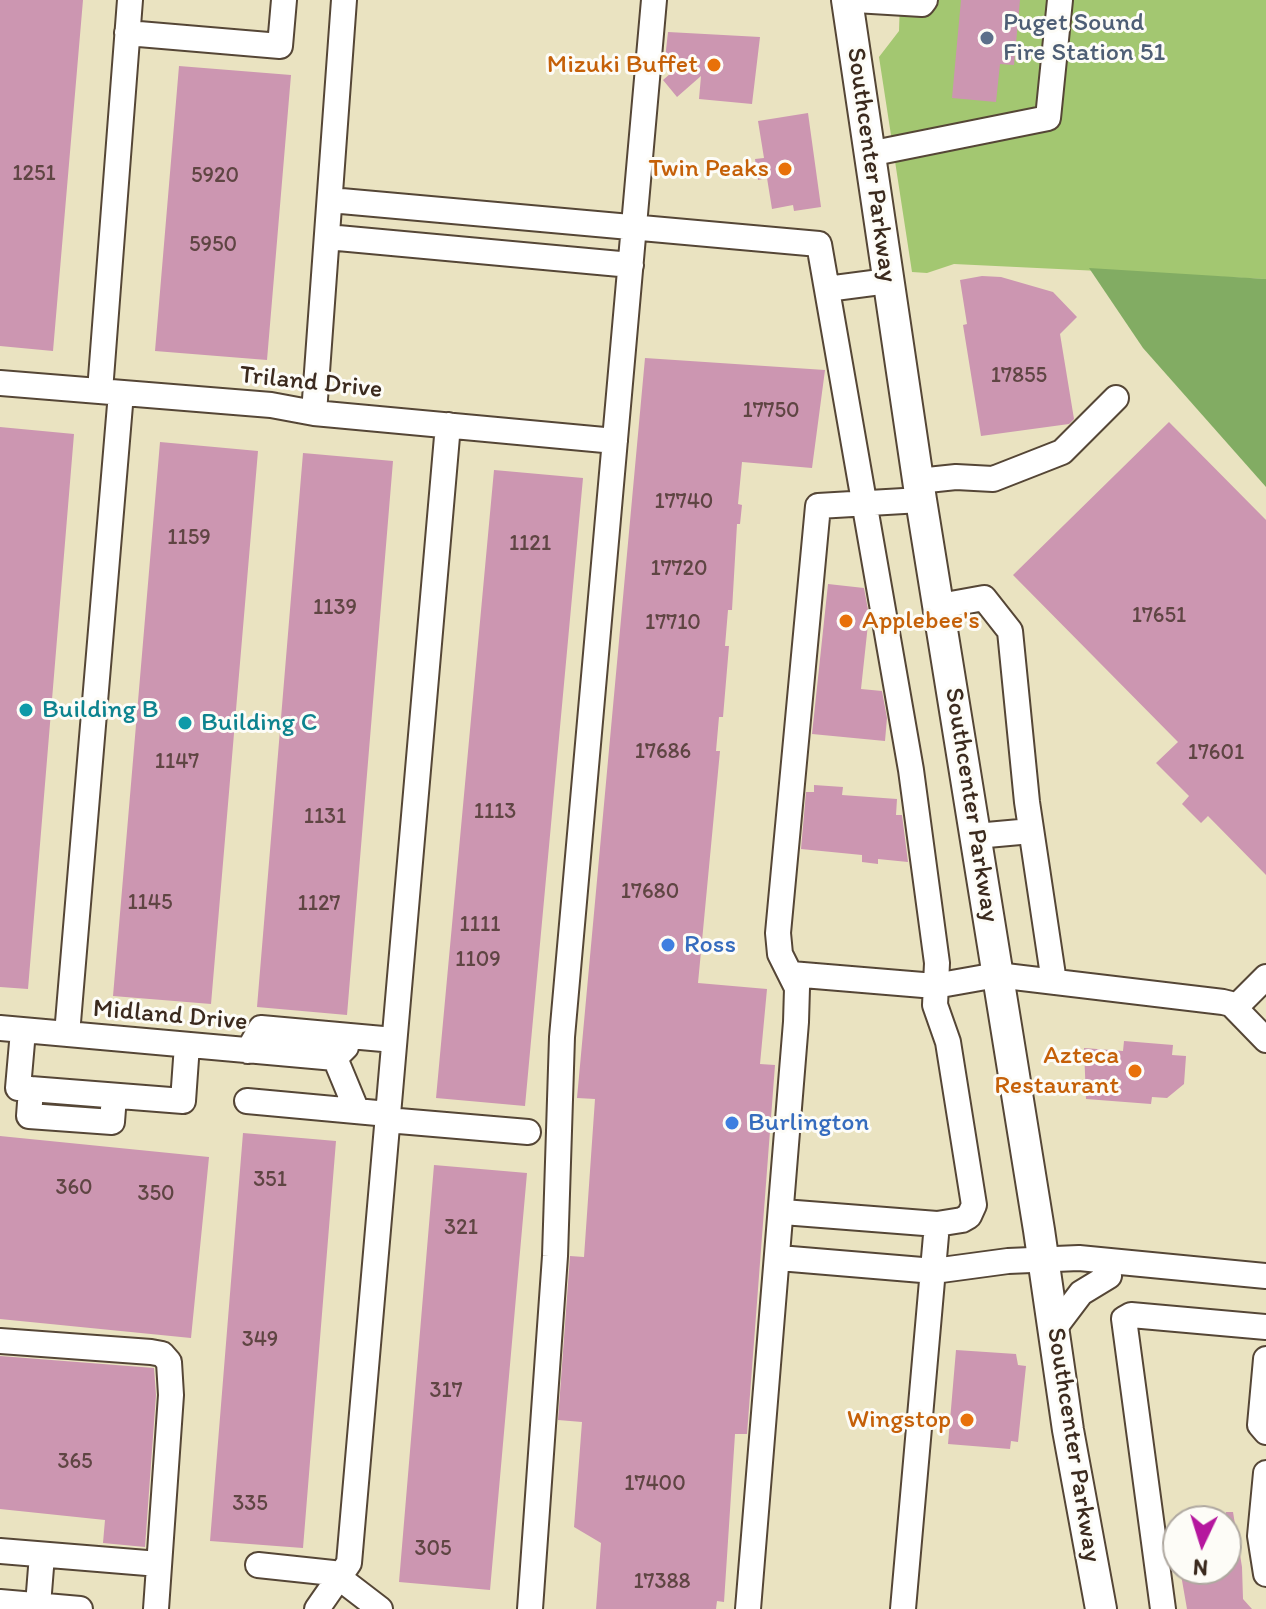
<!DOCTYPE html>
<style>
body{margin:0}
#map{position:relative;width:1266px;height:1609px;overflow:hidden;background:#eae3c1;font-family:Itim,sans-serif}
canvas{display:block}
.north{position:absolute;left:1162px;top:1505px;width:80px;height:80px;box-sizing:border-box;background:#fdfcf7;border:2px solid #afa8a0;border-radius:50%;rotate:184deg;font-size:22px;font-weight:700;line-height:32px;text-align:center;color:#3b2a1e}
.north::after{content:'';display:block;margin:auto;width:28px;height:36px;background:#b5179e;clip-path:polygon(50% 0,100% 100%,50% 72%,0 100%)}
</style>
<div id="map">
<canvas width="1266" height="1609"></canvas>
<div class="north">N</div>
</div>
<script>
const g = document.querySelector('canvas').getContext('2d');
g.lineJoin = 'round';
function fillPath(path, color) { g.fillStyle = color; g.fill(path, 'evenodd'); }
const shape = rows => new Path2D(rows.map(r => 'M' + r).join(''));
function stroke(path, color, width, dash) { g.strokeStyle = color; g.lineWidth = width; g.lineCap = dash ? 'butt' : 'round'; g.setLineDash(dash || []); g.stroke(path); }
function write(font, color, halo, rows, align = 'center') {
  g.font = font + ' Itim,sans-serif'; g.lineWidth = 6; g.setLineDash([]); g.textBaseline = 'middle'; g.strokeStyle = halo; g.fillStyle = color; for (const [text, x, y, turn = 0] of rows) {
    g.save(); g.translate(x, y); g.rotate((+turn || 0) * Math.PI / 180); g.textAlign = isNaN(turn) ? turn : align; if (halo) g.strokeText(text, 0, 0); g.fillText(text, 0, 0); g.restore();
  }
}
fillPath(shape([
 [900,0,1266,0,1266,279,954,264,927,273,912,272,879,57,899,31]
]), '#a3c771');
fillPath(shape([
 [1089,268,1266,279,1266,487,1143,348]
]), '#82ac63');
fillPath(shape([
 [0,0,83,0,53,351,0,346],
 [961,0,1020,0,1014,65,1000,64,996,102,952,98],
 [668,32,760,37,752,104,699,99,701,76,677,97,663,80,686,60,665,59],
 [179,66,291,75,267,360,155,351],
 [808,113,821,207,794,211,793,205,772,209,767,178,758,180,755,159,764,158,758,121],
 [982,276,1001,277,1053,292,1077,317,1060,334,1074,419,1069,424,981,436,963,325,967,324,960,280],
 [645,358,825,370,812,468,742,462,738,504,742,505,740,524,737,524,732,610,728,610,725,646,729,646,723,717,719,717,716,751,720,751,698,983,767,989,760,1064,775,1065,747,1434,735,1434,724,1602,717,1601,716,1609,596,1609,601,1543,574,1527,582,1422,558,1420,570,1256,584,1257,595,1099,577,1098],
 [1169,422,1266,520,1266,875,1208,816,1201,823,1182,804,1189,796,1156,763,1178,742,1013,575],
 [0,427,74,434,28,989,0,987],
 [160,442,258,451,211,1004,113,996],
 [303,453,393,461,347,1015,257,1007],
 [494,470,583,478,525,1106,436,1098],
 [828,584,864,588,869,615,861,689,882,691,887,718,885,741,812,734],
 [814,785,843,787,842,795,897,799,896,815,902,815,908,862,878,859,878,864,862,862,862,855,801,849,806,792,814,792],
 [1124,1041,1173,1045,1172,1055,1186,1056,1184,1084,1167,1098,1152,1097,1151,1104,1086,1099,1084,1048,1123,1051],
 [243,1133,336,1141,303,1548,210,1541],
 [0,1136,209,1157,191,1338,0,1319],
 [434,1165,527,1173,490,1590,399,1582],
 [956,1350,1016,1354,1018,1365,1026,1366,1018,1442,1011,1441,1010,1449,948,1444],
 [0,1356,154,1368,156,1395,145,1547,103,1543,105,1520,0,1509],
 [1226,1512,1233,1512,1242,1567,1243,1599,1252,1609,1187,1609,1180,1569,1226,1569]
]), '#cc96b1');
const minor = shape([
 [855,0,922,4,925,0],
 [127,33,280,46,284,0],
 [869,154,1048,118,1060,0],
 [330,200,819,244,911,770,937,963,935,1005,948,1042,974,1205,969,1216,962,1220,937,1224,783,1212],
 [327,237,631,265],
 [827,289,888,281],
 [0,383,271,405,314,413,615,441],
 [100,391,130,0],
 [314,413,344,0],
 [918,481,956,477,993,479,1062,452,1116,398],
 [940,606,984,598,1010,631,1027,802,1054,982],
 [976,836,1031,831],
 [791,974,935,986,997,975,1223,1002,1231,1004,1266,1040],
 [1235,1008,1266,977],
 [0,1028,335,1058],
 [23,1031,18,1088,183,1101,187,1045],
 [67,1034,121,393],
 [346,1047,335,1058,357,1111],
 [248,1051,261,1028,394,1040],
 [31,1089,29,1116,112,1122,114,1096],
 [247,1101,388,1114],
 [387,1120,528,1132],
 [779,1258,934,1271,1008,1261,1079,1258,1266,1276],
 [1053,1330,1081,1293,1109,1276],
 [0,1341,151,1352,162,1354,169,1362,171,1395,156,1609],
 [1266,1359,1260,1425,1266,1432],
 [1266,1473,1260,1536,1266,1574],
 [0,1551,159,1564],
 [258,1565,333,1573,380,1609],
 [0,1602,80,1609],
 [38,1605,42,1555],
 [317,1609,349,1563,448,425],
 [530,1609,555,1256,562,1037,654,0],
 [748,1609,796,1022,797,988,780,954,778,933,818,506,921,500],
 [903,1609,937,1224],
 [1163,1609,1124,1319,1131,1315,1266,1327]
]);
const major = shape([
 [847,0,921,500,1039,1230,1068,1430,1101,1609]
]);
stroke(minor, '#554636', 28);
stroke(major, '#554636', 34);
stroke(minor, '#fff', 24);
stroke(major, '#fff', 30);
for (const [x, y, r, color] of [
 [987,38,8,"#5c6f8a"],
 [714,65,8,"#e8710a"],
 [785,169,8,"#e8710a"],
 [846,621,8,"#e8710a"],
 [26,710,8,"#0f9aa8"],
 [185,723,8,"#0f9aa8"],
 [668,945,8,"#3f7fe0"],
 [1135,1071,8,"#e8710a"],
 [732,1123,8,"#3f7fe0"],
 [967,1420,8,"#e8710a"]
]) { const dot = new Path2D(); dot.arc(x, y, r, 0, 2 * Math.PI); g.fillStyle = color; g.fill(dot); stroke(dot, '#fdfcf7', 3); }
write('22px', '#5f4543', null, [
 ["1251",34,174],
 ["5920",215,176],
 ["5950",213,245],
 ["17855",1019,376],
 ["17750",771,411],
 ["17740",684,502],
 ["1159",189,538],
 ["1121",530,544],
 ["17720",679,569],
 ["1139",335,608],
 ["17651",1159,616],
 ["17710",673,623],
 ["17686",663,752],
 ["17601",1216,753],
 ["1147",177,762],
 ["1113",495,812],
 ["1131",325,817],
 ["17680",650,892],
 ["1145",150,903],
 ["1127",319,904],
 ["1111",480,925],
 ["1109",478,960],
 ["351",270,1180],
 ["360",74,1188],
 ["350",156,1194],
 ["321",461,1228],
 ["349",260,1340],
 ["317",446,1391],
 ["365",75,1462],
 ["17400",655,1484],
 ["335",250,1504],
 ["305",433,1549],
 ["17388",662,1582]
]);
write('26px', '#4e5e75', '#fdfcf7', [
 ["Puget Sound",1003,23],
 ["Fire Station 51",1003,53]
], 'left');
write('26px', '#c56008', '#fdfcf7', [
 ["Mizuki Buffet",698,65],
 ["Twin Peaks",769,169],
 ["Applebee's",862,621,"left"],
 ["Azteca",1119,1056],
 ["Restaurant",1119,1086],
 ["Wingstop",951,1420]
], 'right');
write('26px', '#3b2a1e', '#fdfcf7', [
 ["Southcenter Parkway",871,165,82],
 ["Triland Drive",311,383,6],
 ["Southcenter Parkway",971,805,81],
 ["Midland Drive",170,1016,5],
 ["Southcenter Parkway",1073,1445,81]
]);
write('26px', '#0d838f', '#fdfcf7', [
 ["Building B",42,710],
 ["Building C",201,723]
], 'left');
write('26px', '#366cbe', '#fdfcf7', [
 ["Ross",684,945],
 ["Burlington",748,1123]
], 'left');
</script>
